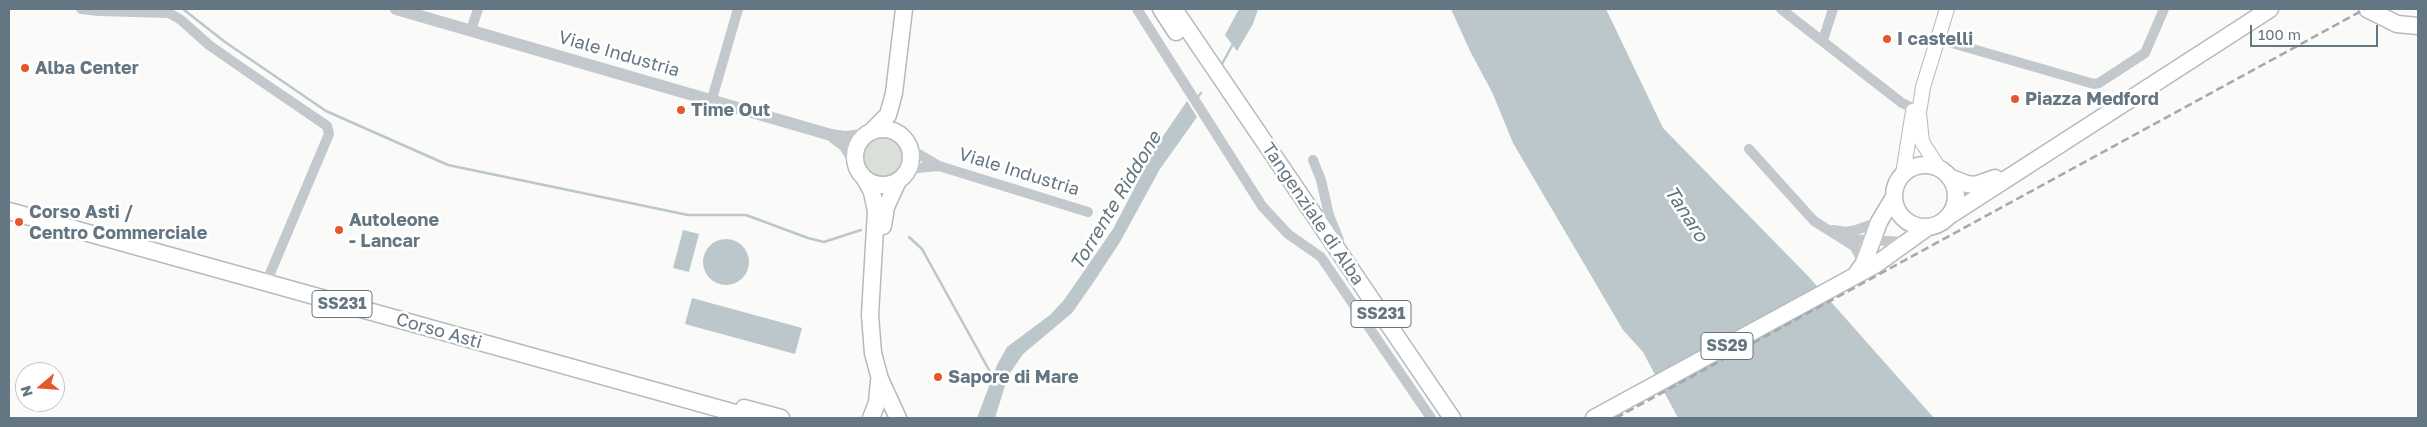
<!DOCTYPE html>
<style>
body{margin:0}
#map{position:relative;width:2427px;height:427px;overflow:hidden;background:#fafaf8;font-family:"Golos Text",sans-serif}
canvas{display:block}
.frame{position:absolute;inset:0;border:10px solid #657683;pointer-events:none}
.north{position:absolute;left:15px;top:362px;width:50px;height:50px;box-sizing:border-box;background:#fff;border:1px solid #c1c8cd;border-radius:50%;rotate:252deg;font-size:14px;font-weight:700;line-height:20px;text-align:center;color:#657683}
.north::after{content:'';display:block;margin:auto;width:18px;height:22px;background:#e4572e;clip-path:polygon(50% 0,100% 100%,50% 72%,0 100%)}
.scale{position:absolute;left:2250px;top:25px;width:128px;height:22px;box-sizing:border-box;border:2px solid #657683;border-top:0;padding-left:6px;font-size:15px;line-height:18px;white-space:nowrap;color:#657683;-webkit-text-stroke:4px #fff;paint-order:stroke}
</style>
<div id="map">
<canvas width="2427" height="427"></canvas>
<div class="frame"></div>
<div class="north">N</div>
<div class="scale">100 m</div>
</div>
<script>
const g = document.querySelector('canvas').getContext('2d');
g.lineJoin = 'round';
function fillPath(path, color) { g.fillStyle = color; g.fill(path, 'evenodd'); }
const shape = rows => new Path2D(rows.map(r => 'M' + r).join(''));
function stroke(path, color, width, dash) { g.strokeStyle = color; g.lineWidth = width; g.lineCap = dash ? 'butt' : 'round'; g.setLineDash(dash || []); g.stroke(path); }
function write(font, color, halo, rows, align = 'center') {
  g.font = font + ' "Golos Text",sans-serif'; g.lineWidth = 5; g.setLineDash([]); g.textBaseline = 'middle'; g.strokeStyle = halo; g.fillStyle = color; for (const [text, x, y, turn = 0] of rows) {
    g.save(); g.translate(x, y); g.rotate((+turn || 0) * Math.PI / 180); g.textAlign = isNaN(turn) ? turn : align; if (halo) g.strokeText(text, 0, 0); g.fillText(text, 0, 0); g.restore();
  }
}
fillPath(shape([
 '862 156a21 21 0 1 1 42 0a21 21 0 1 1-42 0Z'
]), '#dadfd7');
fillPath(shape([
 [1239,9,1258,9,1253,24,1237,51,1225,35],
 [1451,9,1606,9,1663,128,1808,276,1934,418,1678,418,1643,352,1623,330,1513,143,1492,92,1470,51],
 [1187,101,1197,117,1160,169,1120,242,1093,283,1072,313,1023,354,1008,376,995,418,977,418,997,365,1007,347,1050,315,1064,300,1113,229,1157,145],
 [683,230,699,234,689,272,673,268],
 '703 262a23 23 0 1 1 46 0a23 23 0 1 1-46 0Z',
 [692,298,802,328,795,354,685,324]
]), '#bbc7cb');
stroke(shape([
 [183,9,225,42,326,111,448,165,688,215,746,215,808,238,824,242,861,230],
 [1222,64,1233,44],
 [1196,99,1201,93],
 [909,237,922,249,994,379]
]), '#bbc7cb', 2.5);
const secondary = shape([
 [1940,170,1922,142,1919,113,1923,87,1947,9],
 [1903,174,1913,111]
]);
const primary = shape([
 [2367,9,2397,24,2418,26],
 '855 157a28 28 0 1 1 56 0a28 28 0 1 1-56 0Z',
 [872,131,888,115,894,93,904,9],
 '1894 196a31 31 0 1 1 62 0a31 31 0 1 1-62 0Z',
 [1949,177,1967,184,1975,185,1995,178],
 [865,179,872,192,876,211,870,315,873,353,880,379,898,418],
 [9,211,753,418],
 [1949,216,2270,9],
 [883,226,886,207,897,183],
 [1855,276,1864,263,1879,222,1894,197],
 [744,408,781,418],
 [871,418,877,403,879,381],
 [1594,418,1875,265,1928,227]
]);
const trunk = shape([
 [1161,9,1176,32],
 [1174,9,1452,418]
]);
stroke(secondary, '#b3babf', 16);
stroke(primary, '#b5babe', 19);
stroke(trunk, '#b4b9bd', 19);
stroke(shape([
 [81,9,98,11,169,13,181,20,209,45,242,68,327,126,329,134,266,283],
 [1137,9,1262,206,1288,234,1321,257,1431,418],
 [1781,9,1902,103,1913,108],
 [471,30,478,9],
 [1938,39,2094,84,2099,83,2145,53,2164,9],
 [1823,40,1833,9],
 [712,99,738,9],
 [910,149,939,166,1088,212],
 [1749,149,1814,221,1854,246,1864,263],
 [1313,160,1321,180,1329,215,1339,240],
 [909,169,938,166],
 [1833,230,1846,232,1856,230,1879,222],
 [1847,239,1907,242]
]), '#c3c8cc', 10);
stroke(shape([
 [396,9,831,135,845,137,865,135],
 [833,137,845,146,856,164]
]), '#c3c8cc', 12);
stroke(secondary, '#fff', 14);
stroke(primary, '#fff', 16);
stroke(trunk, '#fff', 16);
stroke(shape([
 [1616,418,2365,9]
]), '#a2aab0', 2.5, [8, 4]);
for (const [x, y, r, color] of [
 [1887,39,5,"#e4572e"],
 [25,68,5,"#e4572e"],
 [2015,99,5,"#e4572e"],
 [681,110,5,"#e4572e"],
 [19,222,5,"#e4572e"],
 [339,230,5,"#e4572e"],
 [938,377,5,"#e4572e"]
]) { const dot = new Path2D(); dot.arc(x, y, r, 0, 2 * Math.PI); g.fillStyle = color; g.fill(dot); stroke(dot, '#fff', 2); }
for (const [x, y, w] of [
 [342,304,60],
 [1381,314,60],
 [1727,346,52]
]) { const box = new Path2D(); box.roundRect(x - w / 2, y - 13.5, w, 27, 4); g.fillStyle = '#fff'; g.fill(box); stroke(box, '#657683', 1); }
write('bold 16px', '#657683', null, [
 ["SS231",342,304],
 ["SS231",1381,314],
 ["SS29",1727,346]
]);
write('bold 18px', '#657683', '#fff', [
 ["I castelli",1897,39],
 ["Alba Center",35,68],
 ["Piazza Medford",2025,99],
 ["Time Out",691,110],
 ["Corso Asti /",29,212],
 ["Centro Commerciale",29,233],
 ["Autoleone",349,220],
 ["- Lancar",349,241],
 ["Sapore di Mare",948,377]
], 'left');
write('18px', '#657683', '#fff', [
 ["Viale Industria",619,54,16],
 ["Viale Industria",1019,172,17],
 ["Tangenziale di Alba",1313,214,56],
 ["Corso Asti",439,331,16]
]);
write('italic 19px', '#60757c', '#fff', [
 ["Torrente Riddone",1116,201,-59],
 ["Tanaro",1686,214,57]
]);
</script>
